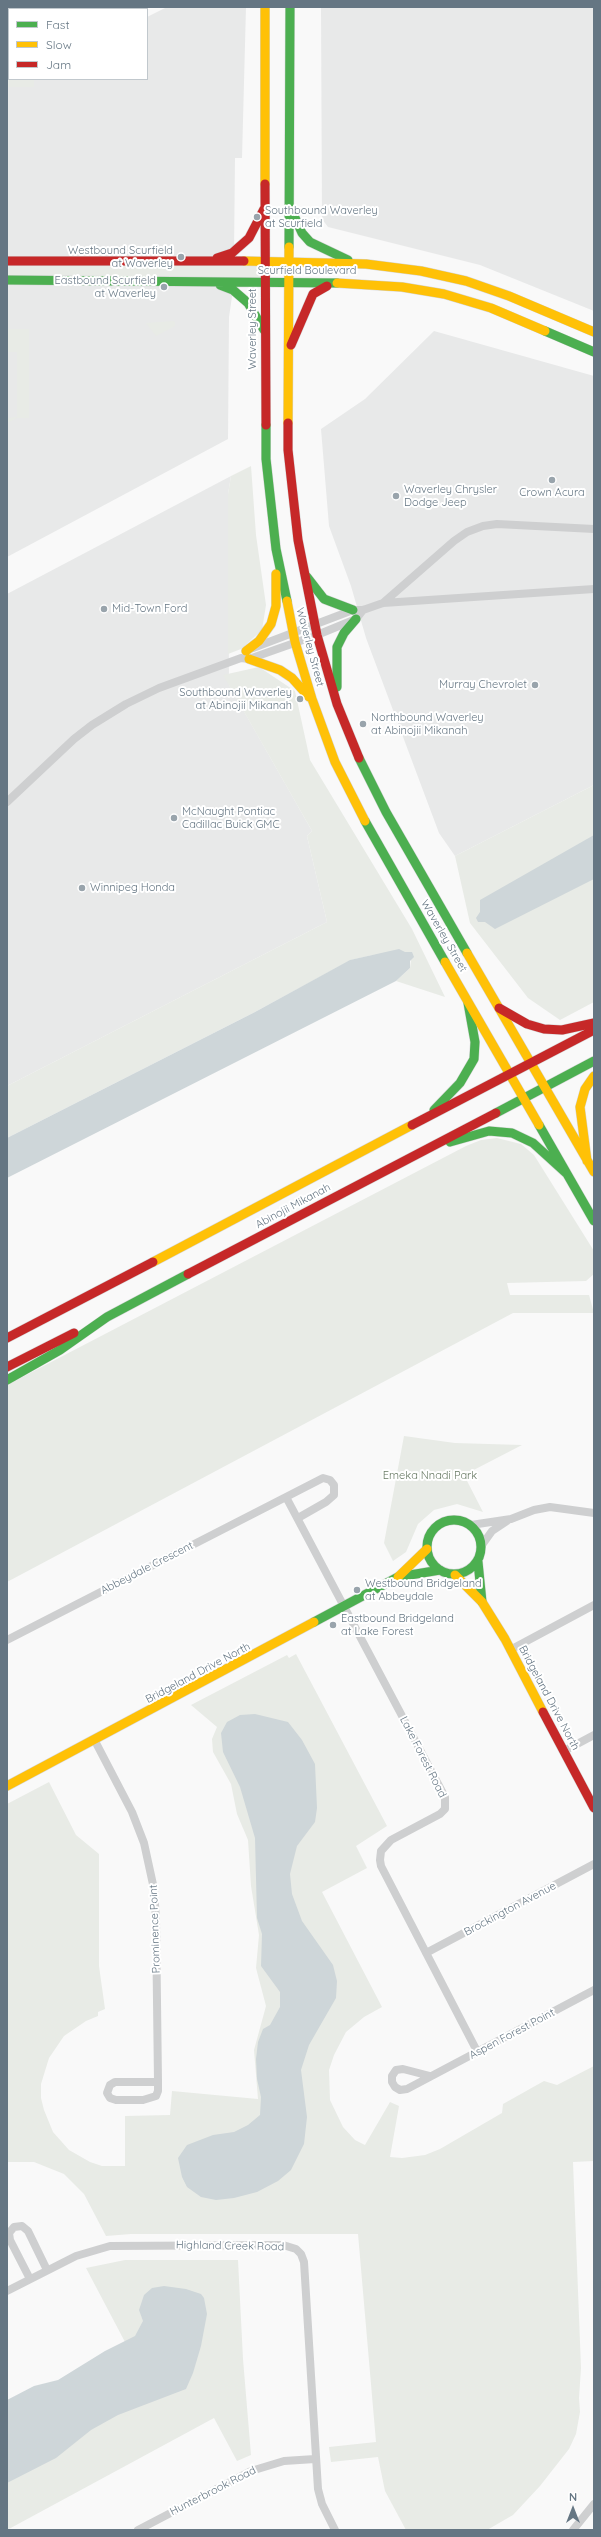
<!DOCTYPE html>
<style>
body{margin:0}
#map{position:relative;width:601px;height:2537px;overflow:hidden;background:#f9f9f9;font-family:Quicksand,sans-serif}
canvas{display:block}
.frame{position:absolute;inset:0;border:8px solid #657683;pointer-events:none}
.legend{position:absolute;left:8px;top:8px;width:140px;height:72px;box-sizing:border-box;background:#fff;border:1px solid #c1c8cd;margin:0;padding:5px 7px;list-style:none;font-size:12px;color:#657683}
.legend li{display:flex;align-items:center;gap:8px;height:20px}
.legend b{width:20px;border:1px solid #c1c8cd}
.north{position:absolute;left:553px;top:2489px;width:40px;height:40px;-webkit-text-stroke:3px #fff;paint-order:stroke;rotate:0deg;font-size:11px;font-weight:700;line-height:16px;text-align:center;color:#657683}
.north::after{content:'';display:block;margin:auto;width:14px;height:18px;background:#657683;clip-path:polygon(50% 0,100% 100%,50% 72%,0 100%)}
</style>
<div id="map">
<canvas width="601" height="2537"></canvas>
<div class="frame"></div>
<ul class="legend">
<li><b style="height:5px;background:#4caf50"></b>Fast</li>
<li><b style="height:5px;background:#ffc107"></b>Slow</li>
<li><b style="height:5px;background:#c62828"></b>Jam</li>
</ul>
<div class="north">N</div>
</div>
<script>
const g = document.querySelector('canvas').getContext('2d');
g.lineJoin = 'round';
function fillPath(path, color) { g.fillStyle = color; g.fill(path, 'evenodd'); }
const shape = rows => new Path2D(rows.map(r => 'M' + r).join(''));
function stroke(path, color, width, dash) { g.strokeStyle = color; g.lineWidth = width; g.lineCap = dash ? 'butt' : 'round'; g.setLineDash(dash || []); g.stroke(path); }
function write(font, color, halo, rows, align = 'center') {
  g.font = font + ' Quicksand,sans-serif'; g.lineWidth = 4; g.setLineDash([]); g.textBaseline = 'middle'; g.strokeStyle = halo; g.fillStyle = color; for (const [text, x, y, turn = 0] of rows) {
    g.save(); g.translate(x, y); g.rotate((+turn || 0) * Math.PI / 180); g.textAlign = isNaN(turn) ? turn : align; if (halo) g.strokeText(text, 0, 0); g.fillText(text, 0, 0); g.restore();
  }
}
fillPath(shape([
 [167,7,246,7,242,158,235,158,234,253,226,260,7,261,7,87,34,87,34,79,147,79,147,17],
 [321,7,594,7,594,311,480,265,328,227,322,219],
 [7,280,212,282,233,290,229,317,228,439,7,557],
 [434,331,594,376,594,785,455,856,439,833,366,638,351,586,329,526,321,429,365,399],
 [231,476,228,494,229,685,312,831,307,836,327,922,7,1086,7,594]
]), '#e8e9e9');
fillPath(shape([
 [7,7,115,7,116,9,9,9,9,79,34,79,34,87,7,87],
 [7,261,265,261,265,283,7,280],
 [173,321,175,322,175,326,156,336,146,323],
 [7,329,29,329,29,418,17,418,7,423,7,418,17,417,17,352,7,352],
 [251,466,256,535,266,605,262,630,241,649,228,654,228,494,231,476],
 [259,667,295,691,310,760,412,929,445,997,396,981,410,968,412,952,373,955,351,960,255,1012,7,1138,7,1086,327,922,307,836,312,831,223,675],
 [594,785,594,1002,560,1020,528,998,470,923,455,856],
 [497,1138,521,1144,534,1155,594,1251,594,1274,586,1281,507,1283,510,1295,589,1295,594,1313,513,1313,7,1582,7,1385,466,1146,481,1140],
 [404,1436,455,1443,522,1445,464,1475,483,1512,457,1504,434,1510,418,1524,406,1552,393,1561,384,1543],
 [296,1654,387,1826,356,1846,367,1868,322,1892,382,2007,364,2017,346,2032,334,2055,329,2070,330,2100,343,2127,355,2140,365,2145,390,2102,399,2106,390,2157,402,2158,425,2155,440,2149,502,2113,503,2104,544,2081,557,2085,594,2066,594,2161,573,2162,581,2368,579,2398,580,2412,576,2434,569,2449,540,2486,513,2515,487,2530,406,2530,385,2491,378,2457,331,2462,329,2447,376,2442,358,2234,131,2234,106,2236,84,2194,64,2174,34,2162,7,2162,7,1804,49,1782,76,1835,99,1854,99,1966,105,2009,98,2012,98,2016,86,2021,64,2036,49,2058,41,2084,41,2098,44,2110,53,2132,69,2150,90,2162,102,2166,125,2166,125,2116,170,2115,172,2091,258,2099,254,2050,266,2006,256,1968,259,1935,251,1886,248,1840,237,1814,231,1784,213,1752,212,1739,217,1727,191,1705,287,1655,289,1658],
 [125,2260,238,2260,243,2359,251,2455,237,2461,214,2418,7,2530,7,2402,69,2376,125,2342,86,2268]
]), '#e8ebe6');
fillPath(shape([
 [594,835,594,879,495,929,485,922,478,922,476,918,480,912,480,900],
 [399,949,405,952,412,952,414,957,410,961,410,968,396,981,7,1178,7,1138,255,1012,350,960],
 [255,1714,288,1722,302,1740,315,1764,317,1808,315,1822,297,1846,290,1874,292,1894,302,1921,333,1965,337,1981,336,1998,309,2045,301,2070,307,2117,304,2144,291,2170,278,2181,257,2192,234,2198,216,2200,201,2197,187,2187,182,2177,178,2158,187,2145,213,2135,234,2132,248,2125,260,2115,261,2097,257,2079,256,2059,258,2042,263,2029,270,2025,280,2007,280,1992,261,1966,262,1934,257,1918,255,1838,240,1787,223,1752,221,1733,227,1722,240,1715],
 [164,2286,186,2289,201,2294,204,2298,207,2314,201,2346,193,2373,186,2389,118,2415,91,2430,56,2458,7,2483,7,2400,34,2386,58,2380,105,2351,135,2336,143,2321,139,2310,144,2295,152,2288]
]), '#ced6d9');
const fast = shape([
 [292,211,302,233,310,242,348,260],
 [289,247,290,7],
 [7,280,337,283],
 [220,285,233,290,248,303,264,330],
 [545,331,594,352],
 [266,425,266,459,276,549,287,601],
 [307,577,324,599,353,610],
 [337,687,337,647,344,633,356,619],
 [359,758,386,812,467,953],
 [365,821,445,962],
 [434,1110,460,1083,474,1059,475,1042,468,1003],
 [496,1113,594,1061],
 [539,1125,594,1221],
 [450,1142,489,1131,512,1133,533,1143,566,1173],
 [7,1380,60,1350,107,1317,188,1274],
 '427 1547a27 27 0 1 1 54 0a27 27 0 1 1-54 0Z',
 [478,1562,482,1602],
 [314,1622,398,1577,440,1570]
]);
const slow = shape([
 [265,7,265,184],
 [244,261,366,264,421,271,466,281,509,296,594,332],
 [337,283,402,287,444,294,491,308,545,331],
 [288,423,289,247],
 [287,601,295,642,312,699,335,762,365,821],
 [246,651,259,641,271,624,276,606,276,574],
 [249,659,280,670,292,678,309,697],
 [467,953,594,1172],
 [445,962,539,1125],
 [587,1161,580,1107,585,1089,594,1076],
 [153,1262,412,1125],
 [455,1575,482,1602,505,1639,543,1712],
 [398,1577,427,1549],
 [7,1786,314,1622]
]);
const jam = shape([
 [265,184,266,425],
 [217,258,232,253,249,238,264,209],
 [7,261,244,261],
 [291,345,313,294,327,286],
 [288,423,288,450,298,540,317,635,337,704,359,758],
 [499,1008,527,1024,544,1029,562,1030,594,1023],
 [412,1125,594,1030],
 [188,1274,496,1113],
 [7,1338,153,1262],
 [7,1367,74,1333],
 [543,1712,594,1808]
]);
stroke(fast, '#d5d6d7', 10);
stroke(slow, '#d5d6d7', 10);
stroke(jam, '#d5d6d7', 10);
stroke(shape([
 [383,603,454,541,467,532,483,526,497,524,594,529],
 [253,648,353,610,363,610,383,603,594,589],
 [7,802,74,739,92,725,126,704,159,688,241,658,249,659,317,635,356,619,363,610],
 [286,1497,323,1478,330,1480,334,1485,334,1495,326,1502,298,1518],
 [471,1525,511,1519,534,1510,550,1507,594,1513],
 [482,1545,492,1531,507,1521],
 [7,1640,286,1497,445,1797,445,1809,440,1814,391,1840,381,1851,380,1860,381,1866,478,2053],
 [510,1650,594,1605],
 [95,1741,132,1812,144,1843,154,1889,156,1920,158,2082,158,2091,156,2096,143,2100,116,2100,110,2098,107,2093,110,2085,115,2082,158,2082],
 [564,1751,594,1735],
 [426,1953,594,1864],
 [430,2076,403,2069,396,2070,392,2076,392,2082,395,2087,400,2090,407,2089,594,1990],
 [30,2279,10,2240,9,2233,14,2227,22,2226,28,2231,47,2270],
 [7,2291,76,2256,110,2246,283,2245,296,2249,301,2254,304,2262,318,2489,322,2504,335,2530],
 [138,2530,251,2471,284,2461,315,2459],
 [573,2530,594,2504]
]), '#cecfd0', 8);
stroke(fast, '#4caf50', 9);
stroke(slow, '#ffc107', 9);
stroke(jam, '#c62828', 9);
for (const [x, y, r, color] of [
 [257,217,4,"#99a4ac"],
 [181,257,4,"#99a4ac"],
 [164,287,4,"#99a4ac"],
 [552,480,4,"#99a4ac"],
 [396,496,4,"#99a4ac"],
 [104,609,4,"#99a4ac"],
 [535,685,4,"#99a4ac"],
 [300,699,4,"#99a4ac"],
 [363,724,4,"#99a4ac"],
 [174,818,4,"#99a4ac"],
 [82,888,4,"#99a4ac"],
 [357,1590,4,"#99a4ac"],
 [333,1625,4,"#99a4ac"]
]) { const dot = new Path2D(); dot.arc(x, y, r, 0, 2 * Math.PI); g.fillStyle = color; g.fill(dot); stroke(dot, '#fff', 1.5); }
write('11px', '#657683', '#fff', [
 ["Southbound Waverley",265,211],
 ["at Scurfield",265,224],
 ["Westbound Scurfield",173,251,"right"],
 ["at Waverley",173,264,"right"],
 ["Eastbound Scurfield",156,281,"right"],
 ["at Waverley",156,294,"right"],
 ["Waverley Chrysler",404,490],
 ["Dodge Jeep",404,503],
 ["Crown Acura",552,493,"center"],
 ["Mid-Town Ford",112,609],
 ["Murray Chevrolet",527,685,"right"],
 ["Southbound Waverley",292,693,"right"],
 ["at Abinojii Mikanah",292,706,"right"],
 ["Northbound Waverley",371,718],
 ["at Abinojii Mikanah",371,731],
 ["McNaught Pontiac",182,812],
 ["Cadillac Buick GMC",182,825],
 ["Winnipeg Honda",90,888],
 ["Westbound Bridgeland",365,1584],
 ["at Abbeydale",365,1597],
 ["Eastbound Bridgeland",341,1619],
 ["at Lake Forest",341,1632]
], 'left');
write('11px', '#657683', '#fff', [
 ["Scurfield Boulevard",307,271],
 ["Waverley Street",253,329,-90],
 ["Waverley Street",310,647,75],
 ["Waverley Street",444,936,60],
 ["Abinojii Mikanah",293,1206,-28],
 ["Abbeydale Crescent",147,1568,-27],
 ["Bridgeland Drive North",198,1673,-28],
 ["Bridgeland Drive North",549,1698,62],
 ["Lake Forest Road",423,1757,63],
 ["Brockington Avenue",510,1909,-28],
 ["Prominence Point",155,1929,-92],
 ["Aspen Forest Point",512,2034,-28],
 ["Highland Creek Road",230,2246,1],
 ["Hunterbrook Road",213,2491,-27]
]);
write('11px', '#687a64', '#fff', [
 ["Emeka Nnadi Park",430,1476]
]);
</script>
